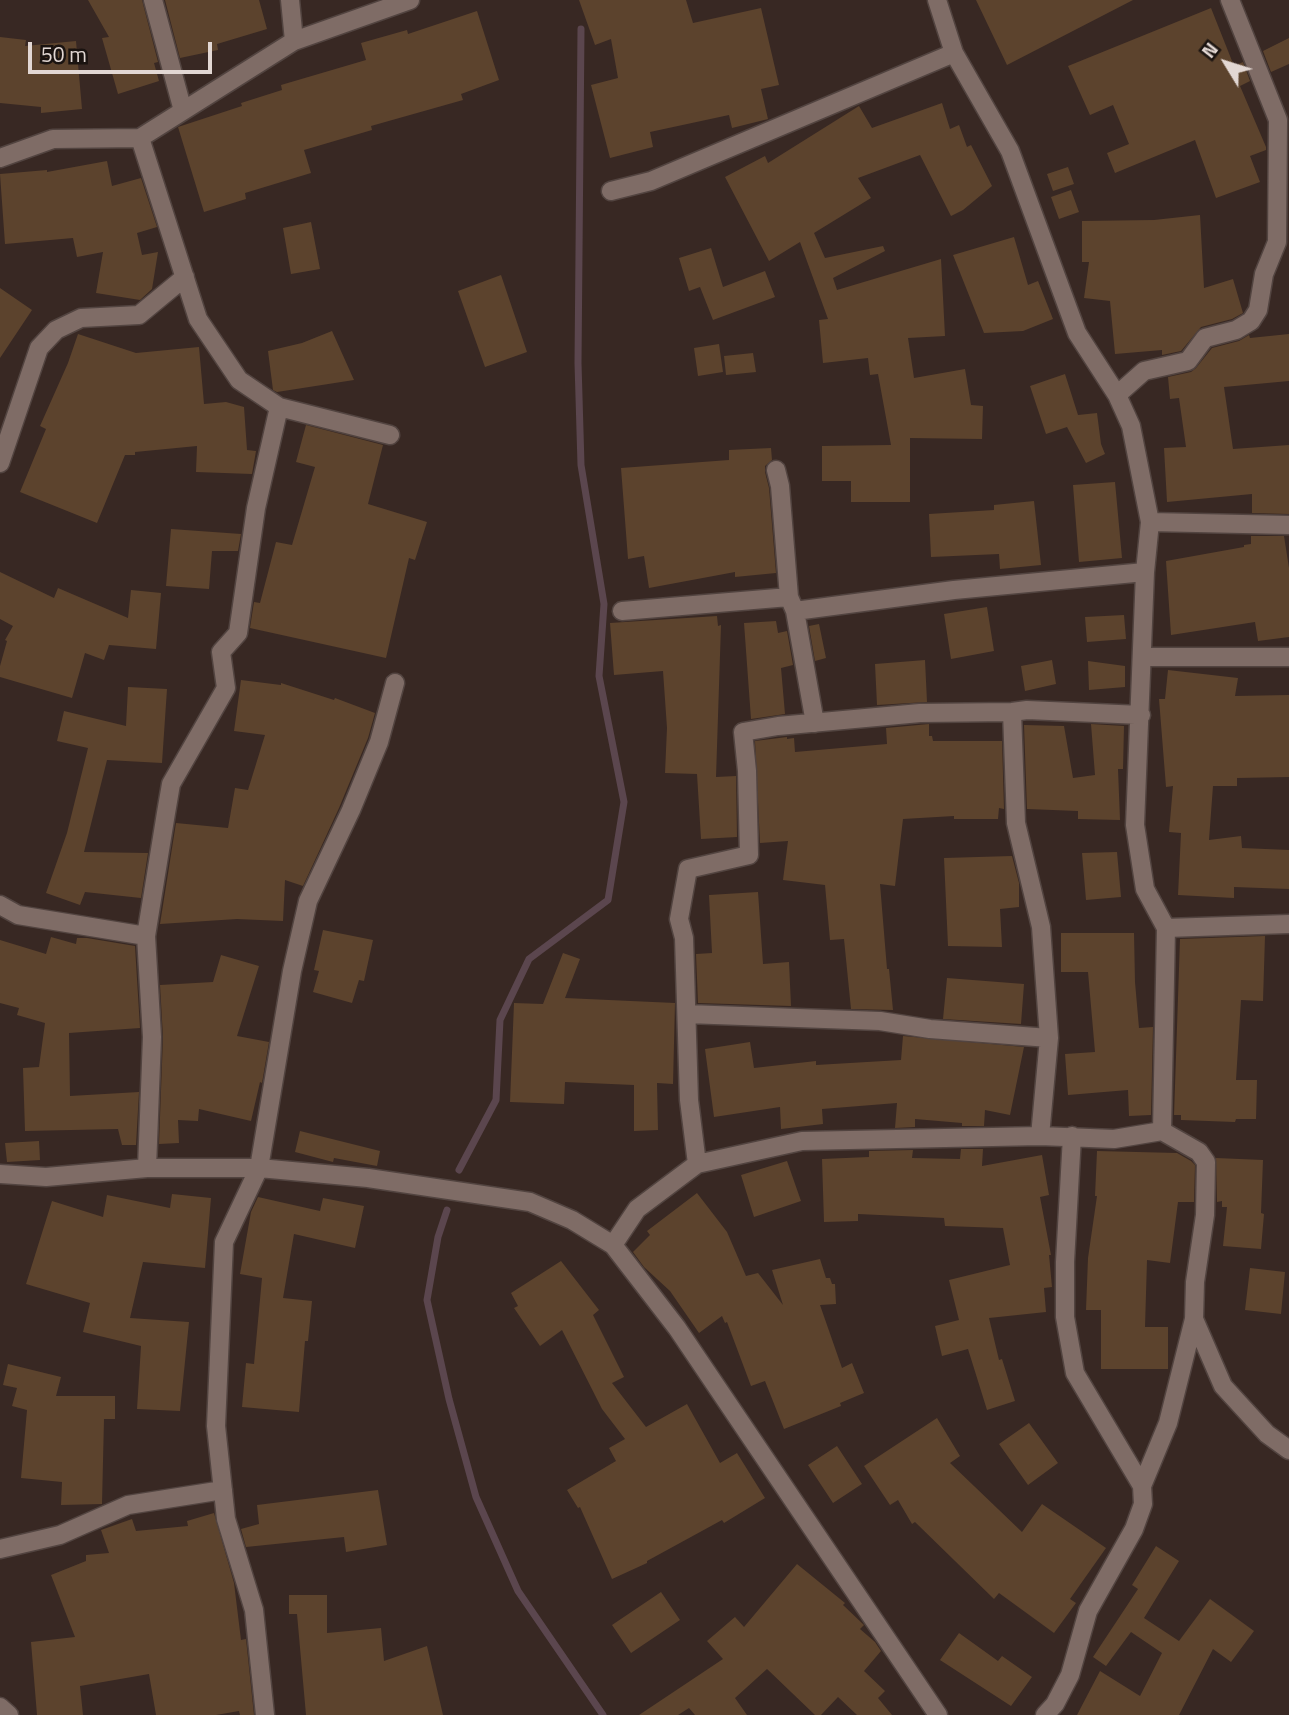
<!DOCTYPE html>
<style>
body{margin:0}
#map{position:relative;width:1289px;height:1715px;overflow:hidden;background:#382823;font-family:"Titillium Web",sans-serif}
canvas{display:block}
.north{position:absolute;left:1191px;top:28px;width:70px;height:70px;-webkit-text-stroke:5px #1a1310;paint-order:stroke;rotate:308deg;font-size:19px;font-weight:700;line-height:28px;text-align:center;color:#e2d7d3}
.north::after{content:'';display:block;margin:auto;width:24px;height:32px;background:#e2d7d3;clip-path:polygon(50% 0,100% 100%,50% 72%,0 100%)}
.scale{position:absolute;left:28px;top:42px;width:184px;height:32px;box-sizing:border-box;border:4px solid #e2d7d3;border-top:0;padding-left:9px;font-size:21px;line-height:24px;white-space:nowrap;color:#e2d7d3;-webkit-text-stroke:5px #1a1310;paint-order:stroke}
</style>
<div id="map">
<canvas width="1289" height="1715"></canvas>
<div class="north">N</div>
<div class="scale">50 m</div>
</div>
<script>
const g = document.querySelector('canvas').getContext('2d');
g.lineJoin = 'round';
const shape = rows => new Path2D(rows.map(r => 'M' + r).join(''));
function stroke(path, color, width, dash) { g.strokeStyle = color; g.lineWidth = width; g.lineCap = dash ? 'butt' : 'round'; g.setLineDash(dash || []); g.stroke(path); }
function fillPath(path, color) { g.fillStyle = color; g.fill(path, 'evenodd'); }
stroke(shape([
 [459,1170,496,1100,500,1020,529,959,608,900,624,802,599,676,604,604,581,465,578,363,581,29],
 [447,1210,438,1237,427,1300,449,1399,476,1497,518,1591,603,1715]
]), '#5b464e', 7);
fillPath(shape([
 [88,0,142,0,158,62,154,63,159,81,118,94,102,38,109,37],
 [165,0,259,0,267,29,217,44,218,50,180,58],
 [579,0,686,0,693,23,761,8,779,85,761,89,768,119,732,128,729,115,650,132,653,147,610,158,591,85,618,78,611,39,595,45],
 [976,0,1133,0,1007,65],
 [1211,8,1234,66,1243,62,1250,81,1240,86,1266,147,1266,150,1250,156,1260,182,1216,198,1195,140,1115,173,1107,153,1129,144,1113,105,1090,115,1068,66],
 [477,11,499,80,461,94,463,100,371,126,372,130,304,150,311,173,245,193,246,199,204,212,178,127,242,106,241,103,282,90,281,85,366,60,361,43,407,30,408,34],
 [0,37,26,40,25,46,76,41,82,109,41,113,41,107,0,103],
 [1289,38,1289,64,1271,72,1263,51],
 [942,103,950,129,959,125,967,147,971,145,992,186,963,210,951,216,920,155,858,178,871,198,814,233,825,258,883,246,885,251,833,278,837,290,941,259,945,336,908,338,914,378,965,369,971,405,983,406,982,439,910,438,910,502,851,502,851,481,822,481,822,446,891,445,878,374,870,375,868,358,823,363,819,320,828,319,800,242,769,261,725,177,765,156,768,163,859,106,872,128],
 [107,161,112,186,141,178,157,227,137,233,142,255,158,252,152,289,140,300,96,293,103,252,77,257,73,238,5,244,0,174,47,170,47,172],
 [1068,167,1074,184,1053,191,1047,174],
 [1071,190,1079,212,1059,219,1051,197],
 [1200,215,1204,288,1233,279,1243,313,1232,319,1201,327,1181,351,1162,355,1162,350,1115,354,1110,301,1084,298,1089,262,1082,262,1082,221,1154,220],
 [311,222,320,269,291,274,283,228],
 [1014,237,1028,285,1038,281,1053,319,1023,331,984,333,953,255],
 [711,248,723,287,765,271,775,297,713,320,700,287,689,291,679,258],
 [501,275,527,352,485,367,458,291],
 [0,288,32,310,0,358],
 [332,331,354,380,277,392,273,390,268,351,302,343],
 [78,334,136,353,199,347,204,404,226,402,244,407,247,450,256,451,252,474,196,472,197,446,135,452,135,455,125,455,97,523,20,492,46,429,40,426,68,363],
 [1289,334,1289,381,1224,387,1233,449,1289,445,1289,514,1252,513,1252,494,1167,502,1164,448,1186,447,1179,398,1170,399,1168,377,1191,372,1196,368,1212,348,1239,341,1249,335,1250,338],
 [719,344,723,372,698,376,694,348],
 [753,353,756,372,726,375,724,356],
 [1065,374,1078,415,1097,413,1101,444,1105,454,1086,463,1067,427,1046,434,1030,386],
 [306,425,383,445,368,504,427,522,415,560,409,558,386,658,250,628,254,602,260,603,276,542,292,545,315,467,296,462],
 [771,448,772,460,765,466,765,472,769,488,776,573,735,577,735,572,649,588,644,556,628,559,621,468,729,460,729,450],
 [1115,482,1122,558,1079,562,1073,485],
 [1034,501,1041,565,1000,569,999,554,931,557,929,514,994,510,994,505],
 [171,529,241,534,238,551,212,551,209,589,166,586],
 [1251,536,1284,536,1289,568,1289,637,1258,641,1255,622,1171,635,1166,561,1244,547,1244,545,1251,544],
 [0,572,54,598,58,588,128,618,131,590,161,593,156,649,109,645,104,660,85,653,72,698,0,677,0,666,7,641,5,640,13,626,0,619],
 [987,607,994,651,951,659,944,614],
 [1124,615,1126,639,1087,642,1085,617],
 [717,616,718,626,721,625,716,777,736,776,737,837,701,839,697,774,665,773,667,728,663,671,614,675,610,623],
 [776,621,778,633,787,631,793,665,781,668,785,714,751,719,744,623],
 [819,624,826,658,815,661,809,626],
 [925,660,927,702,877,705,875,664],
 [1052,660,1056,684,1025,691,1021,666],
 [1088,661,1125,666,1125,687,1089,690],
 [1168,670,1238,678,1235,696,1289,695,1289,777,1237,778,1237,786,1213,786,1209,840,1241,836,1242,848,1289,850,1289,889,1234,887,1234,898,1178,895,1181,833,1169,832,1173,786,1166,787,1159,699,1165,699],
 [241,680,281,685,281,683,334,700,335,698,375,713,368,738,339,808,303,886,285,880,283,921,237,919,160,924,176,823,228,828,235,788,248,790,265,735,234,731],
 [128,687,167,689,162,763,107,760,84,852,148,853,141,898,85,892,80,905,46,893,67,833,88,748,57,741,64,711,126,726],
 [929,724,929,736,932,736,933,741,1002,741,1004,809,999,808,998,819,954,819,954,816,903,819,895,886,880,884,887,969,889,969,893,1010,851,1009,844,939,830,940,825,885,783,880,788,841,760,843,755,741,787,737,787,739,794,738,795,752,887,744,886,728],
 [1091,724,1124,726,1123,769,1118,769,1120,820,1078,819,1078,811,1027,809,1024,725,1064,726,1073,778,1095,775],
 [1117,852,1121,897,1086,900,1082,853],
 [1012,856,1019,883,1019,907,1000,909,1002,947,948,946,944,858],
 [758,892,763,964,789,962,791,1006,698,1003,696,954,712,953,709,895],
 [323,930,373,940,364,981,359,980,352,1003,313,992,319,971,314,970],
 [1061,933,1134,933,1135,982,1139,1028,1153,1027,1151,1115,1129,1116,1128,1090,1068,1095,1065,1054,1095,1052,1088,972,1061,972],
 [1265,936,1263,1001,1241,1000,1236,1080,1257,1080,1256,1119,1236,1119,1235,1122,1181,1120,1181,1115,1174,1115,1180,939],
 [51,937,76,944,77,938,87,938,135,946,140,1028,69,1033,70,1096,139,1092,136,1145,122,1145,118,1129,25,1131,23,1068,39,1067,45,1023,17,1015,19,1008,0,1003,0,940,46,954],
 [563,953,580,959,565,998,675,1003,673,1084,657,1083,658,1130,634,1131,634,1085,565,1082,564,1104,510,1102,514,1003,543,1004],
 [221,955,259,966,237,1036,269,1042,262,1083,260,1082,251,1121,199,1109,198,1121,178,1120,179,1143,159,1144,163,1037,160,985,213,982],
 [947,978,1024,984,1021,1024,943,1019],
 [903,1036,1024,1047,1010,1115,985,1110,984,1126,962,1126,962,1123,915,1119,915,1127,895,1128,897,1103,822,1109,823,1124,781,1129,780,1107,714,1117,705,1049,750,1042,754,1068,816,1061,816,1065,901,1060],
 [300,1131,380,1151,377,1166,334,1158,333,1162,295,1152],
 [39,1141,40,1160,7,1162,5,1143],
 [961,1149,983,1149,982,1166,1042,1155,1049,1195,1040,1197,1051,1255,1049,1255,1052,1287,1044,1288,1046,1312,989,1318,999,1360,1002,1359,1015,1401,987,1410,968,1349,942,1356,935,1326,959,1320,949,1280,1010,1265,1003,1228,945,1226,944,1218,858,1214,858,1221,824,1222,822,1159,869,1157,869,1151,913,1150,912,1158,960,1159],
 [1097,1151,1177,1153,1191,1161,1195,1165,1194,1202,1178,1202,1170,1263,1147,1260,1145,1327,1168,1327,1168,1369,1101,1369,1101,1310,1086,1310,1088,1258,1097,1196,1095,1196],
 [1216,1158,1263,1160,1261,1213,1264,1214,1261,1249,1223,1246,1227,1207,1222,1207,1222,1201,1217,1202],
 [787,1161,801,1201,754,1217,741,1175],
 [697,1193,727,1232,746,1276,758,1273,783,1305,772,1270,820,1259,826,1278,830,1278,832,1284,835,1284,836,1304,820,1305,842,1368,852,1363,864,1393,840,1403,841,1406,784,1429,765,1381,751,1386,727,1322,725,1323,722,1316,699,1333,670,1291,644,1267,633,1252,650,1235,647,1231],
 [172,1194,211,1198,205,1268,143,1262,130,1318,189,1322,180,1411,137,1409,141,1346,83,1332,90,1303,26,1284,52,1201,103,1217,107,1195,170,1208],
 [258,1197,320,1211,323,1198,364,1206,355,1248,294,1234,283,1298,312,1301,308,1341,305,1341,299,1412,242,1407,246,1363,254,1364,262,1278,240,1274,251,1212],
 [561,1261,599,1310,593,1315,624,1377,612,1383,646,1427,687,1404,720,1463,737,1453,765,1498,724,1523,722,1520,647,1561,647,1563,612,1579,580,1507,578,1508,567,1490,616,1461,609,1448,625,1439,602,1409,562,1330,540,1346,514,1308,518,1306,511,1293],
 [1250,1268,1285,1272,1281,1314,1245,1310],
 [8,1364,61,1377,56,1396,115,1396,115,1419,104,1419,102,1504,61,1505,62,1482,21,1478,27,1410,12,1406,17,1388,3,1385],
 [937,1418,960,1456,950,1463,1022,1532,1042,1504,1106,1548,1070,1599,1076,1603,1054,1633,999,1593,994,1599,915,1522,912,1524,898,1500,890,1505,864,1466],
 [1029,1423,1058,1463,1028,1485,999,1444],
 [837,1446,862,1484,833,1503,808,1465],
 [378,1490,387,1545,346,1552,344,1537,246,1547,241,1529,259,1524,257,1505],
 [214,1513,234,1583,241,1640,246,1639,254,1715,240,1715,239,1711,216,1715,156,1715,149,1674,80,1686,83,1715,37,1715,31,1642,75,1637,51,1575,86,1561,86,1555,109,1553,101,1530,132,1519,136,1531,188,1526,187,1521],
 [1156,1546,1179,1561,1144,1618,1179,1641,1210,1599,1254,1631,1231,1662,1213,1649,1179,1715,1077,1715,1100,1671,1140,1696,1162,1653,1131,1632,1106,1666,1093,1657,1138,1589,1132,1585],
 [797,1564,845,1603,843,1605,864,1625,860,1629,875,1642,881,1651,864,1671,885,1691,878,1698,892,1715,857,1715,838,1697,821,1715,815,1715,767,1669,735,1698,747,1715,695,1715,689,1708,678,1715,639,1715,723,1659,707,1641,735,1617,744,1627],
 [661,1592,680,1620,631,1653,612,1625],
 [289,1595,327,1595,327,1633,381,1628,384,1661,427,1646,443,1715,306,1715,297,1614,289,1614],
 [959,1633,998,1661,1002,1656,1032,1677,1011,1706,940,1660]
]), '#5c432d');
const minor = shape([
 [153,0,183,111],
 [290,0,294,41],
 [937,0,954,53,1010,151,1077,333,1117,395,1131,426,1150,522,1145,572,1135,825,1145,889,1166,928],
 [140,138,198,319,239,380,279,407,390,435],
 [0,158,53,139,140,138,294,41,410,0],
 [611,191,651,181,954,53],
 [1117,395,1144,371,1188,361,1205,338,1236,330,1251,321,1258,310,1264,274,1277,242,1278,120,1230,0],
 [0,463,39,348,56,330,81,318,139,315,185,277],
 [776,470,780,486,789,597,795,611,815,723],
 [1150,522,1289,525],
 [622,611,789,597],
 [795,611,954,590,1145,572],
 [1143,657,1289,657],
 [1012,712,1016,823,1041,927,1049,1038,1040,1136],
 [0,905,18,915,146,936],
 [687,1014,880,1021,930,1029,1049,1038],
 [1072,1136,1065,1262,1065,1317,1075,1373,1142,1486],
 [697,1164,689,1100,684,938,679,919,688,869,749,855,747,771,743,732,778,726,920,713,1012,712,1027,710,1141,715],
 [147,1168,152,1037,146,936,166,813,171,784,226,688,221,652,238,633,256,508,279,407],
 [0,1174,46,1177,147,1168,259,1168,368,1178,530,1202,572,1220,613,1245,677,1328,938,1715],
 [613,1245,637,1209,697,1164,802,1141,1040,1136,1114,1139,1162,1131,1166,928,1289,924],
 [1194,1319,1223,1386,1267,1434,1289,1450],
 [0,1549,60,1535,128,1505,223,1490],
 [0,1707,9,1715],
 [265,1715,254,1610,226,1519,216,1426,224,1242,259,1168,292,971,308,901,351,810,379,742,395,683],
 [1045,1715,1055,1704,1070,1675,1088,1611,1134,1529,1143,1504,1142,1486,1168,1423,1194,1319,1195,1282,1205,1215,1206,1162,1199,1152,1162,1131]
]);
stroke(minor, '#524440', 21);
stroke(minor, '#7f6c66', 18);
</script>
